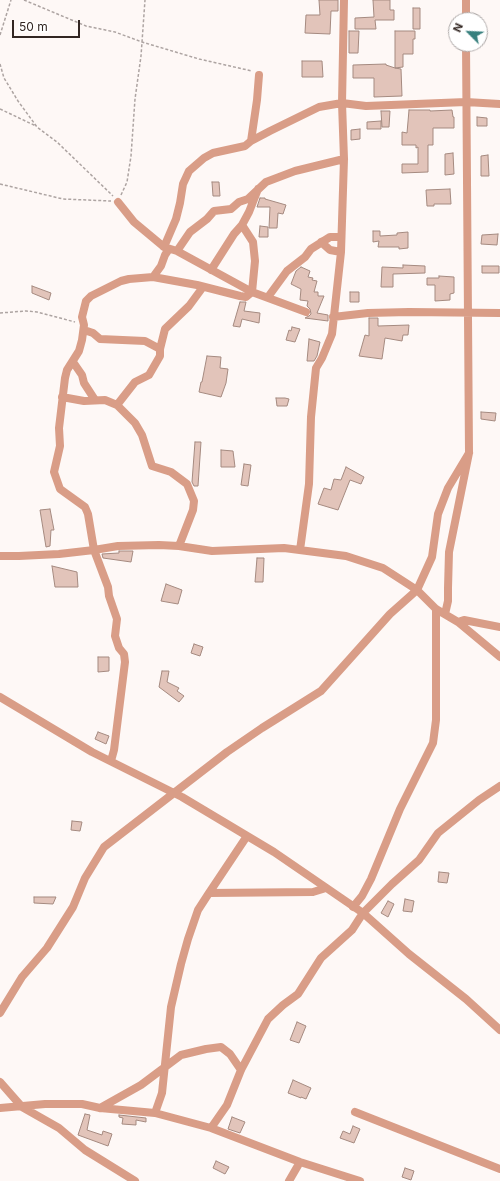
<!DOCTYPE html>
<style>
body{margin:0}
#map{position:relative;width:500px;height:1181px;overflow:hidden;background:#fef8f6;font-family:Inter,sans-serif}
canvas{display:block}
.north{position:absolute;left:448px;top:12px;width:40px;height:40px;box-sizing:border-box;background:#fff;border:1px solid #ada8a7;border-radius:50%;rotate:294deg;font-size:11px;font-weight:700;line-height:16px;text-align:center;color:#322622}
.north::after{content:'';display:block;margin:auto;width:14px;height:18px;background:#38807e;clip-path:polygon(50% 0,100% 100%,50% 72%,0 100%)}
.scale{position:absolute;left:12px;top:20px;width:68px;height:18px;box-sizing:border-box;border:2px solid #322622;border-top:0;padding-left:5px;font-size:12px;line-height:14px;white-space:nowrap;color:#322622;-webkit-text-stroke:3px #fff;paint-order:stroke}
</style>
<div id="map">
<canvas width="500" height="1181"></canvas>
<div class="north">N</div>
<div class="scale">50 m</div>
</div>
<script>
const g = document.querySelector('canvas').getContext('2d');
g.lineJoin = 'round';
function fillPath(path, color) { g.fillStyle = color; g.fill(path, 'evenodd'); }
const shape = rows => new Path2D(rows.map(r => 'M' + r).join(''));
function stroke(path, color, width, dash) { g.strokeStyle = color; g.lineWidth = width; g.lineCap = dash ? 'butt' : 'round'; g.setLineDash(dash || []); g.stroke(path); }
const building = shape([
 [319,0,338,0,338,11,331,11,330,34,305,33,306,15,320,15,319,0],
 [373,0,390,0,390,10,394,10,394,20,375,20,376,29,355,29,355,18,374,17,373,0],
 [413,8,420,8,420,29,413,29,413,8],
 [349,31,359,31,358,53,349,53,349,31],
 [395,31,415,31,415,39,413,39,413,54,403,54,403,67,395,68,401,69,402,96,374,97,374,78,353,78,353,65,386,64,386,65,395,68,395,31],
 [302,61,322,61,323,77,302,77,302,61],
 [409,110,430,110,430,111,452,110,453,117,454,117,454,128,433,128,433,145,428,145,428,172,402,173,402,164,418,164,418,147,416,148,416,145,402,145,402,132,407,133,409,110],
 [381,111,390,111,389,127,382,127,381,111],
 [477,117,487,118,487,126,477,126,477,117],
 [381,121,381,129,367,129,367,122,381,121],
 [360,129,360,139,351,140,351,130,360,129],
 [453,153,454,174,445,175,445,154,453,153],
 [488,155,489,176,481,176,481,156,488,155],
 [212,182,219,182,220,196,213,196,212,182],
 [450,189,451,204,434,204,434,206,427,206,426,190,450,189],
 [260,198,265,198,265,199,286,205,283,214,278,213,277,228,269,228,270,207,257,207,260,198],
 [260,226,268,227,268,237,259,237,260,226],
 [373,231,380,231,380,236,397,235,397,233,408,232,408,248,399,249,399,247,378,247,379,241,373,242,373,231],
 [498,234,497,245,481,244,482,235,498,234],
 [403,265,425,266,425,273,393,274,393,287,381,287,382,267,403,268,403,265],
 [482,266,499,266,499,273,482,273,482,266],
 [301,267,310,271,308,277,313,278,312,280,317,281,314,292,318,292,318,296,324,296,317,313,328,315,328,321,305,318,309,316,311,314,310,309,307,306,308,301,300,300,301,289,291,284,296,271,301,267],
 [439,276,454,277,454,293,450,294,450,300,435,301,435,285,427,285,427,278,439,278,439,276],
 [32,286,51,293,49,300,32,293,32,286],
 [350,292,359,292,359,302,350,302,350,292],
 [240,302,246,302,244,311,260,313,259,323,242,319,240,327,233,326,240,302],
 [369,318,378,318,378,326,409,325,408,335,403,335,402,341,385,338,382,359,359,356,365,335,369,336,369,318],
 [292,327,300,329,295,342,286,340,289,330,291,331,292,327],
 [309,339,320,342,317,356,314,361,307,361,309,339],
 [207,356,221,357,220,368,228,369,226,383,221,397,199,392,201,382,202,382,207,356],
 [276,398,285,398,289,399,287,406,277,406,276,398],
 [481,412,496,413,495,421,481,419,481,412],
 [195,442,201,442,198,486,194,486,192,482,195,442],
 [221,450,233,451,235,467,221,467,221,450],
 [244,464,251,465,248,486,241,485,244,464],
 [346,467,364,477,361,484,350,480,338,510,318,504,324,488,331,490,334,479,341,480,346,467],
 [50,509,54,530,51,530,50,546,46,547,40,510,50,509],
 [119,551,133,551,131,562,103,558,102,554,119,553,119,551],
 [257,558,264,558,263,582,255,582,257,558],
 [52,566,77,572,78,587,55,587,52,566],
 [166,584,182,590,178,604,161,601,166,584],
 [194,644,203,647,200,656,191,653,194,644],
 [98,657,109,657,109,671,98,672,98,657],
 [162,671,169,671,167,682,179,688,177,691,184,696,179,702,159,687,162,671],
 [98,732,109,736,106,744,95,739,98,732],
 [72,821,82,822,80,831,71,830,72,821],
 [439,872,449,873,447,883,438,882,439,872],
 [34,897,56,897,53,904,34,903,34,897],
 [405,899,414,901,412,912,403,911,405,899],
 [388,901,394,904,388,917,381,913,388,901],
 [297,1022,306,1026,299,1043,290,1040,297,1022],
 [293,1080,311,1088,306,1099,301,1097,301,1098,288,1093,293,1080],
 [85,1114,90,1115,87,1130,102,1135,103,1131,112,1134,108,1146,78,1135,85,1114],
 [119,1115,146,1118,146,1122,136,1120,136,1125,122,1124,123,1118,119,1117,119,1115],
 [232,1117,245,1122,240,1133,228,1129,232,1117],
 [353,1126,360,1129,354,1143,340,1138,343,1131,350,1134,353,1126],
 [216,1161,229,1167,225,1174,213,1168,216,1161],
 [405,1168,414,1171,411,1180,402,1177,405,1168]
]);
fillPath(building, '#e2c4ba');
stroke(building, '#a58a80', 1);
stroke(shape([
 [24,0,86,26,115,32,142,42,199,59,252,71],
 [0,35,11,0],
 [0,64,4,78,18,101,37,127,57,142,113,196],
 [0,109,36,126],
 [0,184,63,199,111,201],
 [121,195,127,182,131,156,135,99,141,56,145,0],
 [0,313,26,311,37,312,75,322]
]), '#ada4a2', 1.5, [3, 2]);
stroke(shape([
 [466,20,466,0],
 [251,141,270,131,319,107,342,103,366,106,466,102,500,104],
 [118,202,134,222,164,247,177,251,252,292,306,312],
 [321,242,330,250,341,252],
 [164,247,176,219,180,203,183,184,189,171,204,158,213,153,245,146,251,141,257,100,259,75],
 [177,251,190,232,207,219,214,211,231,209,239,202,248,199,266,182,295,171,344,159],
 [211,270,234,234,242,225],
 [153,277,161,266,165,255,169,249],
 [268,297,287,271,305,257,311,249,330,237,340,237],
 [333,317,368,313,409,312,500,313],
 [84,330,93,333,100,339,145,341,160,349],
 [73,362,82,375,84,383,95,400],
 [62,397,84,401,105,400,117,405,135,423,142,435,152,466,171,472,187,484,194,501,193,510,179,546],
 [117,405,135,382,149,375,160,356,160,349,165,329,189,306,203,287],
 [300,550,309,484,311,417,316,368,322,358,332,334,341,252,344,159,342,103,344,0],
 [0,556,19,556,59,554,94,550,118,546,159,545,179,546,212,551,284,548,346,556,383,568,417,590,436,609,458,622,500,657],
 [445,614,448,601,448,588,449,552,469,453,466,44],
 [458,622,464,620,500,627],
 [0,697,92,752,182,797,274,852,363,913,409,954,466,999,500,1030],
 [111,761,114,750,125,662,124,654,119,648,115,636,117,619,109,596,108,587,94,550,88,514,85,507,60,489,54,472,60,446,59,428,65,378,67,370,79,351,82,340,84,325,82,317,86,301,91,296,121,281,129,279,153,277,197,285,240,296,246,297,252,292,255,261,253,242,242,225,249,212,258,189],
 [209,893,247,836],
 [353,907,362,896,371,879,400,809,433,743,436,720,436,609],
 [0,1013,22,977,47,948,73,907,85,878,104,847,227,752,262,728,321,691,390,614,417,590,432,557,438,514,448,488,469,453],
 [0,1082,22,1107,59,1128,85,1150,135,1181],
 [0,1108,45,1104,82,1104,100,1108,155,1113,211,1128,300,1162,360,1181],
 [100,1108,141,1085,181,1055,206,1049,221,1047,230,1054,241,1070],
 [355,1112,500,1169],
 [155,1113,162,1093,171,1007,181,964,188,939,198,910,209,893,313,892,326,888],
 [211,1128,227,1105,241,1070,268,1019,283,1005,298,994,321,958,352,930,363,913,392,884,419,860,438,833,479,800,500,786],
 [289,1181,300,1162]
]), '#d99d87', 8);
</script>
